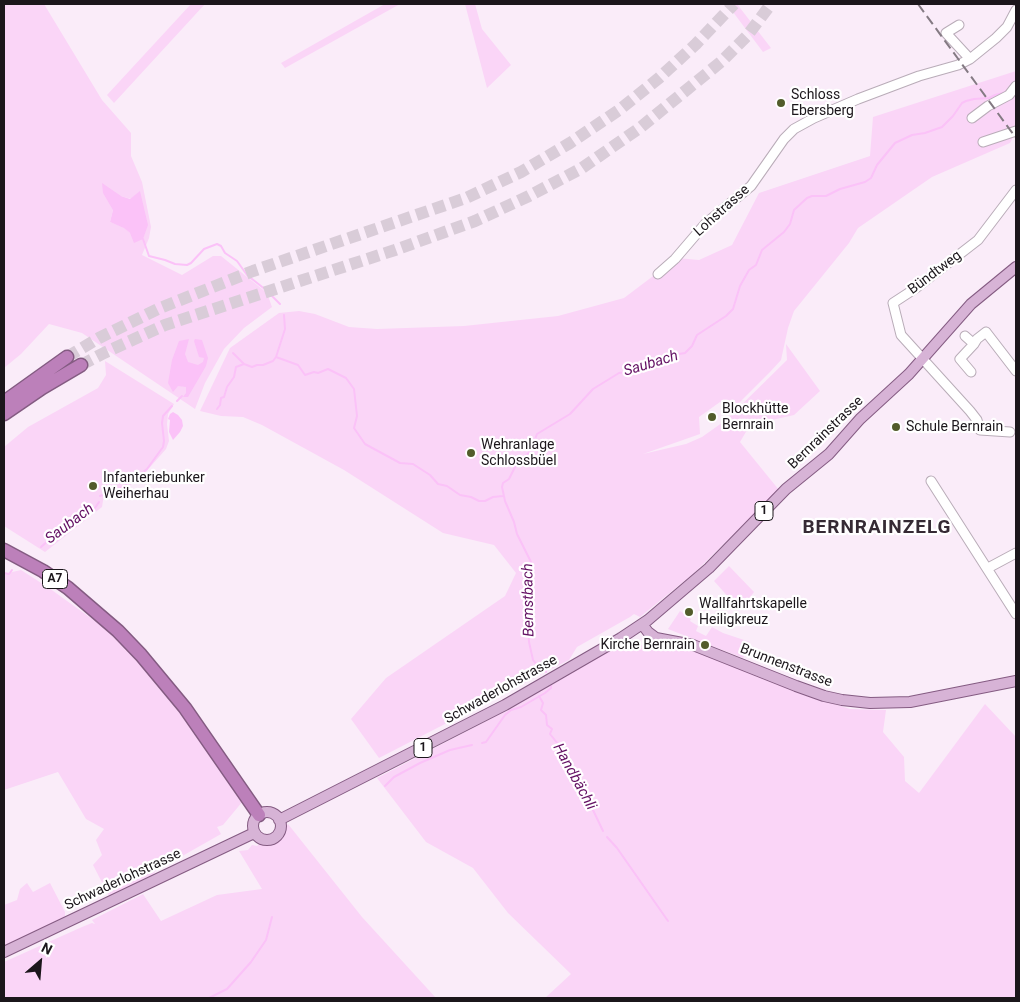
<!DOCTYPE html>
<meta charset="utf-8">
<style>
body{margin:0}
#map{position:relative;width:1020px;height:1002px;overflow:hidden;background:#faecf9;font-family:Roboto,sans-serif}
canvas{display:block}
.frame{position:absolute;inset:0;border:5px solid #1b161b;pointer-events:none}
.north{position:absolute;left:15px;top:937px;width:50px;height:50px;-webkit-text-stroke:4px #fff;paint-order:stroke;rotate:27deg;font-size:14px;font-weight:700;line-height:20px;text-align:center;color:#1b161b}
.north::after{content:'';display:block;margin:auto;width:18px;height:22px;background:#1b161b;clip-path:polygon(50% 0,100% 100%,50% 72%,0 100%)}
</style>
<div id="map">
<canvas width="1020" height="1002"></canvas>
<div class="frame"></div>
<div class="north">N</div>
</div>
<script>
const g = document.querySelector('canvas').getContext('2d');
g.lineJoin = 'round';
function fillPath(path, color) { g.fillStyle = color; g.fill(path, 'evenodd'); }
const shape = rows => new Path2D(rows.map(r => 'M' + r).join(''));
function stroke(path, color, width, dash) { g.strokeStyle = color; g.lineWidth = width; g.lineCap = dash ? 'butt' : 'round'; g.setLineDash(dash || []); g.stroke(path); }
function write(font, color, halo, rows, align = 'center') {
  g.font = font + ' Roboto,sans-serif'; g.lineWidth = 4.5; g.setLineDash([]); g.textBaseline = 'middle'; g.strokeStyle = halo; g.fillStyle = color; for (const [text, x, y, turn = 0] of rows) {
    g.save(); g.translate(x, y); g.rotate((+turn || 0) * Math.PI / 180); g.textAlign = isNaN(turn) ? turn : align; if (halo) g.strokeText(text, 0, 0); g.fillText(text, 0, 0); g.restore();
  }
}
fillPath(shape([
 [4,4,44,4,102,100,131,133,131,156,142,182,151,227,149,238,142,255,182,275,213,256,221,256,267,293,272,307,244,328,224,349,205,383,195,409,82,333,49,324,21,354,4,368],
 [140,192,130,233,124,227,110,222,113,210,121,196,131,199],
 [191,4,205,4,114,103,107,95],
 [385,4,400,4,285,68,281,63],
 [465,4,475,4,482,29,511,65,487,88],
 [727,4,737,4,771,48,763,52],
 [1016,71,1016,132,1010,143,932,177,858,228,849,243,794,311,788,328,781,360,770,372,732,410,720,402,699,417,700,434,643,454,686,444,702,437,726,420,787,360,786,344,820,391,794,415,750,425,740,442,779,490,693,574,640,617,634,614,630,617,577,647,569,660,379,758,351,719,386,678,505,596,516,573,494,545,443,533,344,470,262,425,243,417,221,416,200,411,230,348,279,313,299,311,315,314,349,327,377,329,464,326,558,316,624,298,677,258,699,260,732,245,759,193,870,156,873,117],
 [105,361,174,404,168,414,167,424,169,441,166,449,144,474,128,487,104,494,102,507,45,552,4,526,4,447,28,427,98,388,106,375],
 [729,566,754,592,740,610,714,581],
 [21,570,49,588,106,629,145,668,188,723,243,801,223,825,217,827,221,834,177,859,157,868,152,877,110,898,93,865,102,855,96,840,104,829,86,819,58,772,4,790,4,574],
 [680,611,691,619,690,621,698,626,696,631,706,636,712,627,723,633,750,642,743,658,668,629],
 [624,642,648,646,670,642,822,700,850,709,886,710,883,732,904,757,905,781,919,793,985,704,1016,737,1016,998,545,998,571,974,508,913,473,868,426,842,377,778,513,707],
 [288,824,362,917,436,998,4,998,4,962,82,927,92,923,95,924,92,920,143,894,161,921,217,895,262,889,239,851,248,850,252,845,257,846,260,843,275,841],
 [27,883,33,892,50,883,65,912,65,916,63,920,4,948,4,905,17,900,20,889]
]), '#fad5f7');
fillPath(shape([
 [102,183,121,196,130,199,140,191,148,225,143,239,134,243,130,233,124,228,110,222,113,210,103,193],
 [189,339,185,354,188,362,198,365,203,362,204,358,199,357,194,341,195,339,202,340,208,358,206,366,188,397,183,397,186,393,186,387,178,386,173,392,168,383,172,360,179,341],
 [173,412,178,415,182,420,183,426,180,432,173,440,169,432,170,420,168,419,170,414]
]), '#fbc2f8');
stroke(shape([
 [143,239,149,256,165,260,175,264,187,265,191,263,204,249,217,244,221,246,225,253,237,261,247,275,266,290,280,304],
 [284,315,285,329,276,357,298,365,305,375,314,372,318,373,328,369,346,378,354,389,357,416,354,428,365,444,400,463,413,464,430,475,438,484,447,486,460,495,471,497,479,501,485,501,493,497,503,496],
 [233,353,244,364],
 [177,401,182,396],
 [217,409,220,405,221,398,224,397,227,387,234,377,236,367,244,364,252,367,257,365,263,365,273,361,276,357],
 [100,496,125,486,147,469,163,447,164,441,162,423,163,416,172,406],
 [41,547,61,529,95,508,99,502],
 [4,573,9,574,12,570],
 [546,672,544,667,537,665,533,660,529,642,527,595,531,584,528,576,532,568,531,562,517,534,514,522,505,501,502,487,503,483,509,479,518,461,530,452,537,434,570,414,593,389,619,373,640,370,673,355,685,353,692,346,697,335,726,316,733,309,740,286,749,270,756,265,762,250,784,232,790,224,794,210,807,198,812,196,826,196,840,189,865,182,871,178,877,165,895,143,912,135,925,133,942,127,953,116,962,103,966,101,974,99,989,98,995,95,1007,92],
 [539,696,543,703,541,710,546,715,547,725,552,729,550,734,558,744,556,749,568,765,572,779,583,789,603,831],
 [482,743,486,742,505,715,511,710,521,707,545,693,551,688,551,685],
 [385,786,394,777,420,763,450,750,472,745],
 [607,837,617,848,668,921],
 [209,998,227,989,251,962,266,940,272,917]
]), '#fbc2f8', 2);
stroke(shape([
 [67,357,99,338,160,308,253,271,466,198,521,172,570,143,619,110,659,78,696,44,734,4],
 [81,365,104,353,165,325,395,250,475,221,529,196,582,168,641,127,722,61,747,36,771,4]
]), '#d9ccd8', 12, [12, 6]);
const minor = shape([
 [959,25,946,33,970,59],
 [972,118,988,106,1009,95,1016,86],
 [983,142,1016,131],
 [658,274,675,259,705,224,751,186,784,139,794,129,814,118,858,99,919,76,958,65,970,59,996,38,1007,27,1016,10],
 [965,336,974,344],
 [971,372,960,359,974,344,977,339,986,332,1016,371],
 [1010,432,980,430,977,420,970,411,901,335,893,303,916,288,978,240,1016,190],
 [931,481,1016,614],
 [988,568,1016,553]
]);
const major = shape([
 [642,624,648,632,656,638,693,645,796,686,824,696,842,700,870,703,910,702,1016,681],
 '253 826a14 14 0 1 1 28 0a14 14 0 1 1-28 0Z',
 [279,820,505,705,621,638,648,620,709,568,786,489,829,454,860,419,909,374,971,304,1016,267],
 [4,952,254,833]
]);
const highway = shape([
 [4,402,67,357],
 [4,414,42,388,81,365],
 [4,550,43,571,68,588,118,631,141,655,185,708,259,815]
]);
stroke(minor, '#b9acb8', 11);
stroke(major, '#845b82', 12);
stroke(highway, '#845b82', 15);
stroke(minor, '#fff', 9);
stroke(major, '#d7b3d6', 10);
stroke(highway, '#bc80ba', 12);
stroke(shape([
 [918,4,1016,138]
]), '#847a83', 2, [10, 5]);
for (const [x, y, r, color] of [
 [781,103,5,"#525c2b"],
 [712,417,5,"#525c2b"],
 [896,427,5,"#525c2b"],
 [471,453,5,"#525c2b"],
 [93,486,5,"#525c2b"],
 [689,612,5,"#525c2b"],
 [705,645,5,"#525c2b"]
]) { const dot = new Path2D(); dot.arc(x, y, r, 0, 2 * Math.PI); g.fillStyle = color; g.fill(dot); stroke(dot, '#fff', 2); }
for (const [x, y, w] of [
 [764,511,18],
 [55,579,25],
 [423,748,18]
]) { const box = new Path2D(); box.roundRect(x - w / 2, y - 9.5, w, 19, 4); g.fillStyle = '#fff'; g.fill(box); stroke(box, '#1b161b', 1); }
write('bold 12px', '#1b161b', null, [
 ["1",764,511],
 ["A7",55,579],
 ["1",423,748]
]);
write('14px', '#1b161b', '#fff', [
 ["Schloss",791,95],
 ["Ebersberg",791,111],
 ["Blockhütte",722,409],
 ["Bernrain",722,425],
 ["Schule Bernrain",906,427],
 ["Wehranlage",481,445],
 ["Schlossbüel",481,461],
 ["Infanteriebunker",103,478],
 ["Weiherhau",103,494],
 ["Wallfahrtskapelle",699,604],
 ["Heiligkreuz",699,620],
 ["Kirche Bernrain",695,645,"right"]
], 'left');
write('14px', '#1b161b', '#fff', [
 ["Lohstrasse",722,211,-42],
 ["Bündtweg",935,273,-37],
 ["Bernrainstrasse",826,433,-44],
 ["Brunnenstrasse",786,666,21],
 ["Schwaderlohstrasse",501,690,-29],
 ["Schwaderlohstrasse",123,880,-25]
]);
write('italic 15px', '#631063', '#fff', [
 ["Saubach",651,364,-17],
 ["Saubach",70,524,-37],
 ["Bemstbach",529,600,-91],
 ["Handbächli",574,777,61]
]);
g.letterSpacing = '1px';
write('bold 19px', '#352a34', '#fff', [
 ["BERNRAINZELG",877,528]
]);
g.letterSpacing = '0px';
</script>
